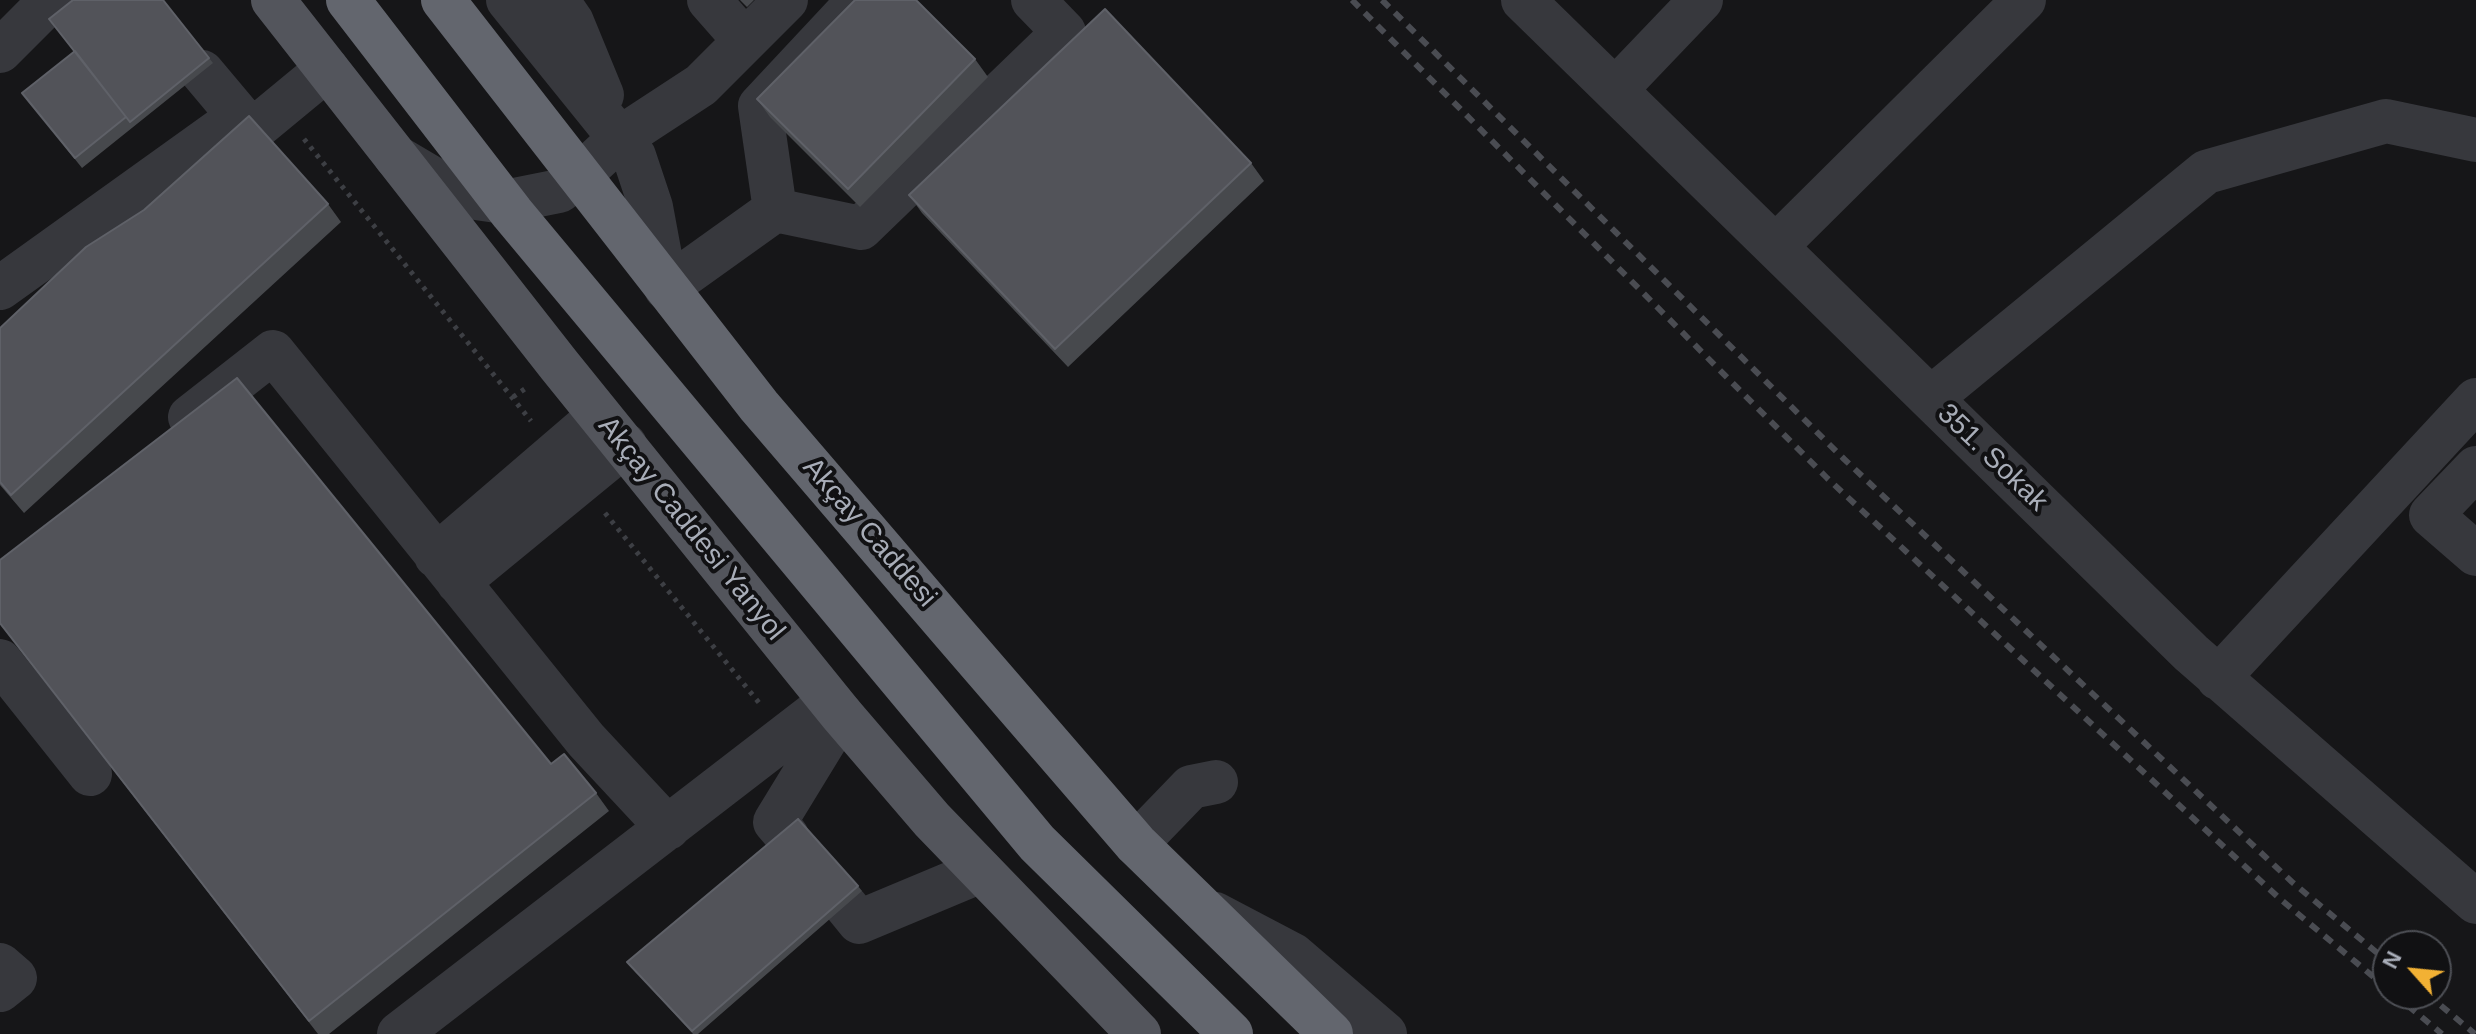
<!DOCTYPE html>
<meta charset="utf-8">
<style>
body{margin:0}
#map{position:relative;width:2476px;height:1034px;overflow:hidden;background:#161618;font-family:Helvetica,sans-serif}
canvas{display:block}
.north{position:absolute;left:2372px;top:930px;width:80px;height:80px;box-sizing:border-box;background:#111113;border:2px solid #4d4f55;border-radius:50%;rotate:297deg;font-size:22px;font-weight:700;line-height:32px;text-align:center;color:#a8adb8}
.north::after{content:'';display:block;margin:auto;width:28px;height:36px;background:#f2b134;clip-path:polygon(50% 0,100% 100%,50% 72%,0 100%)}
</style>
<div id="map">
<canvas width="2476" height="1034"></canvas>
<div class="north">N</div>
</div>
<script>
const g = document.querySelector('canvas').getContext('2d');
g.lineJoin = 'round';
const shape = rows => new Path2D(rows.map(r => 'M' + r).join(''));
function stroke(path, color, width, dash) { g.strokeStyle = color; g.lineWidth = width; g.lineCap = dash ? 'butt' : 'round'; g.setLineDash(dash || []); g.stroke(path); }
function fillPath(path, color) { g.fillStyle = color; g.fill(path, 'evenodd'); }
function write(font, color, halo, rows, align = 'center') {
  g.font = font + ' Helvetica,sans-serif'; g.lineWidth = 8; g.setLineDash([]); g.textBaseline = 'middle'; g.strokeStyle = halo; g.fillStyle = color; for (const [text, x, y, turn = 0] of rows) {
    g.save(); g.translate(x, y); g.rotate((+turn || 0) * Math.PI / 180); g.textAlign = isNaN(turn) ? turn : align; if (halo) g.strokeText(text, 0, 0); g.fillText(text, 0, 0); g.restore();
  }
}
stroke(shape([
 [304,139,531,421],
 [513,397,529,386],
 [605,513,760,704]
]), '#3d3f44', 5, [4, 6]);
stroke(shape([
 [508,0,634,156,651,207,666,288,775,210],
 [557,0,572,22,602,95],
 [709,0,745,41],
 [859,0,760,106,775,210,861,228,1064,32,1033,0],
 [1523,0,2191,653,2476,902],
 [0,51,51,0],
 [202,72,239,116],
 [1616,89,1701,0],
 [396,157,462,196,504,202,559,191,578,177,620,138,701,85,786,0],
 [212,164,327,69],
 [1776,246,2024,0],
 [0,288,229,124],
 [1931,398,2206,172,2386,121,2476,140],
 [190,417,273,352,586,740,668,828],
 [2476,468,2431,515,2476,554],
 [436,556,599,416],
 [458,582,625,445],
 [0,661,90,774],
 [2218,678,2476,400],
 [787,836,775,822,841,714],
 [1136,844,1191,787,1216,782],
 [846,906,859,922,981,871],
 [1215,914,1293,955,1385,1034],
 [0,965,15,978,0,990],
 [399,1034,830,702]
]), '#37383d', 44);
stroke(shape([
 [273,0,559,365,841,714,932,820,1139,1034]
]), '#53555c', 44);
stroke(shape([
 [348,0,512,213,1037,843,1231,1034],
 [443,0,759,406,952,631,1136,844,1331,1034]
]), '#63666e', 44);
stroke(shape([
 [1352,0,1827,478,2279,898,2388,989],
 [1382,0,1844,459,2292,882,2388,962],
 [2394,994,2442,1034],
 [2427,994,2475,1034]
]), '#4a4c52', 6, [10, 8]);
fillPath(shape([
 [163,0,213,63,82,168,22,93],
 [740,0,754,0,747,7],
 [975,59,988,77,860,207,770,117,757,99],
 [1251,163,1264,181,1068,367,922,213,909,195],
 [328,204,341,222,24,513,0,485,0,328],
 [0,560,551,764,596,793,609,811,329,1034,318,1034,0,624],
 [858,886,862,891,698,1034,693,1034,627,962]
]), '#47494d');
const building = shape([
 [73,0,163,0,209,58,130,122,49,19,73,0],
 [855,0,916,0,975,59,848,189,757,99,855,0],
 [1105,9,1251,163,1055,349,909,195,1105,9],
 [75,51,126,117,75,158,22,93,75,51],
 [249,116,328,204,11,495,0,482,0,328,86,247,144,210,249,116],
 [237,378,551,764,564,754,596,793,309,1021,0,623,0,560,237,378],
 [798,819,858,886,692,1031,627,962,798,819]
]);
fillPath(building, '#525359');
stroke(building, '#5f6168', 2);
write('28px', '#a8adb8', '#111113', [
 ["351. Sokak",1992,458,44],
 ["Akçay Caddesi Yanyol",691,529,51],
 ["Akçay Caddesi",869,533,49]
]);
</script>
